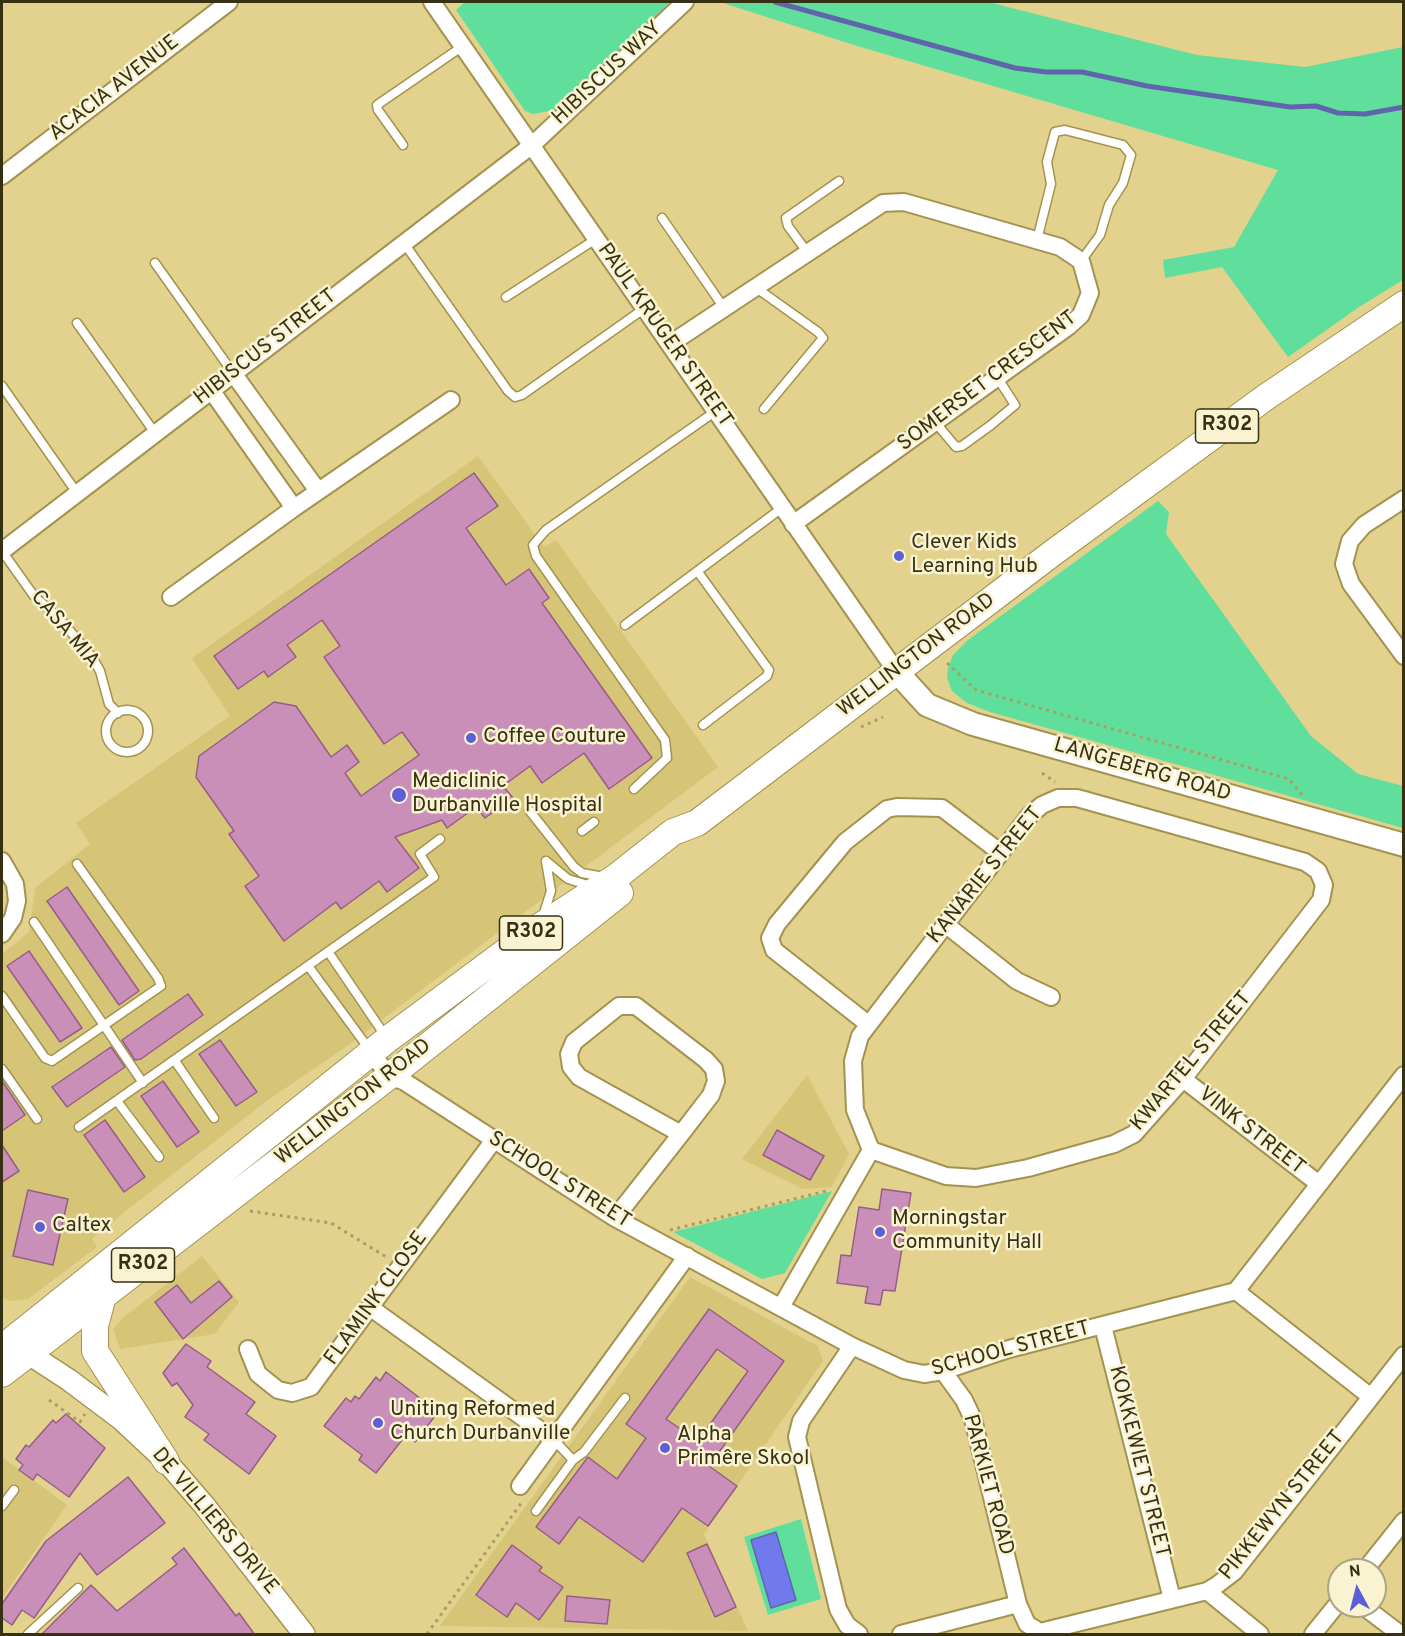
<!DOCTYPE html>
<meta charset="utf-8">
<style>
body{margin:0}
#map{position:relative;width:1405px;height:1636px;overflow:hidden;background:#e2d28d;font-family:Overpass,sans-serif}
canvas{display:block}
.frame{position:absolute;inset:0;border:3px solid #373114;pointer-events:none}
.north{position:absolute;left:1327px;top:1558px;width:60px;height:60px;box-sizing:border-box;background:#faf3d1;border:2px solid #aca585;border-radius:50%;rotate:353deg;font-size:16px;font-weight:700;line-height:24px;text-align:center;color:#373114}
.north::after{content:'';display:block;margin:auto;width:21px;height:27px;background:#5b60d8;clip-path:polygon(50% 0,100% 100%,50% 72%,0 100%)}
</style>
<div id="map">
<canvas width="1405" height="1636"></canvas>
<div class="frame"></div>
<div class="north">N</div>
</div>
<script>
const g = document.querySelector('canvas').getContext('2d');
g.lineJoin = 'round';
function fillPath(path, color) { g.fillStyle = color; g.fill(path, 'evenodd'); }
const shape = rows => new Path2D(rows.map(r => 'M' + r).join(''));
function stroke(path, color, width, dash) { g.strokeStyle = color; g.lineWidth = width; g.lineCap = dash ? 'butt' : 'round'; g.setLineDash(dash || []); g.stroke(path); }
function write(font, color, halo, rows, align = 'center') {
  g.font = font + ' Overpass,sans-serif'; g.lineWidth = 5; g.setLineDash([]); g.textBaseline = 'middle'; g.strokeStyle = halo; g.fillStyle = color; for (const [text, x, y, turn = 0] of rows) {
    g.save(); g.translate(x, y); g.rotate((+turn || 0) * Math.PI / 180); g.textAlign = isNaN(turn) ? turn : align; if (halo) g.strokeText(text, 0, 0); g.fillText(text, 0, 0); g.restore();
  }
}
fillPath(shape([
 [478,456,544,547,556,540,718,767,343,1049,268,1100,127,1210,92,1239,97,1247,28,1299,11,1301,2,1298,2,954,29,932,35,888,90,844,76,823,230,716,192,658],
 [807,1075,849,1154,832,1187,803,1189,742,1159],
 [202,1256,239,1302,215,1334,120,1349,113,1329,124,1317],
 [690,1277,818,1346,823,1361,704,1534,748,1631,440,1626],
 [2,1457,67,1505,2,1598]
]), '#d7c577');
fillPath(shape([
 [465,2,670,2,555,110,533,114,525,111,456,10],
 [720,2,988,2,1197,55,1305,67,1403,47,1403,280,1359,307,1288,357,1222,267,1165,278,1163,260,1234,247,1278,170,854,45],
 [1158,501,1169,512,1166,534,1311,736,1358,774,1403,786,1403,828,990,712,967,703,952,691,947,678,948,668,953,655,968,640],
 [832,1191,785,1273,762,1279,673,1232],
 [801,1519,821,1599,768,1615,744,1537]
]), '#5fdf9b');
const water = shape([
 [776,1532,796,1600,771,1608,751,1540,776,1532]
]);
fillPath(water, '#717aed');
stroke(water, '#6064ac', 1.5);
stroke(shape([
 [775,2,1015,68,1046,72,1082,72,1147,86,1290,107,1316,106,1338,113,1365,114,1404,107]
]), '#6064ac', 5);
const building = shape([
 [474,473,498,506,466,528,506,585,529,569,549,598,542,603,652,758,609,789,584,753,542,783,530,766,503,786,513,798,485,818,476,807,447,828,442,820,395,837,419,868,387,892,379,881,341,909,336,902,284,941,245,886,259,876,229,834,234,831,196,777,199,756,274,702,296,706,331,757,347,745,359,762,345,773,361,796,419,755,402,732,384,744,324,657,340,646,322,620,287,645,296,657,268,677,264,671,238,689,214,656,474,473],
 [67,887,139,991,119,1005,47,901,67,887],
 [29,951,82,1028,60,1042,7,966,29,951],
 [188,994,203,1015,141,1059,135,1060,122,1040,188,994],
 [220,1040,257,1092,236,1106,199,1054,220,1040],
 [111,1047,125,1067,67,1107,52,1087,111,1047],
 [2,1081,25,1115,2,1131,2,1081],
 [163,1081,199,1132,177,1147,141,1096,163,1081],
 [105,1120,145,1177,124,1192,84,1135,105,1120],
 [777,1130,824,1156,810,1180,763,1155,777,1130],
 [2,1145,19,1171,2,1182,2,1145],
 [882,1189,911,1193,895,1291,883,1290,880,1305,865,1303,868,1287,837,1283,841,1255,851,1256,859,1207,879,1210,882,1189],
 [28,1190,68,1199,53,1265,13,1256,28,1190],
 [219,1281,232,1297,183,1339,155,1302,177,1285,191,1303,219,1281],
 [709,1309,784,1361,709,1466,737,1486,708,1526,682,1508,643,1562,579,1517,559,1544,536,1527,588,1457,617,1479,646,1438,626,1424,709,1309],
 [717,1349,748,1371,698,1441,666,1419,717,1349],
 [186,1344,211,1361,207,1367,255,1402,246,1414,276,1436,249,1474,204,1440,209,1434,185,1417,193,1405,177,1383,172,1386,163,1373,186,1344],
 [386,1372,438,1412,415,1442,406,1435,376,1473,359,1460,362,1455,324,1426,346,1398,351,1402,355,1396,359,1399,376,1377,380,1381,386,1372],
 [66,1414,105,1448,69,1497,37,1474,33,1480,19,1470,23,1465,16,1459,26,1445,29,1447,53,1420,56,1423,66,1414],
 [128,1477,165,1523,97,1575,80,1553,34,1618,22,1610,12,1625,2,1618,2,1604,46,1541,128,1477],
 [707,1544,736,1607,715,1617,687,1553,707,1544],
 [512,1545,542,1567,539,1571,563,1587,539,1620,516,1603,507,1617,476,1595,512,1545],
 [184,1548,236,1616,239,1613,255,1635,41,1635,91,1585,117,1611,177,1564,172,1558,184,1548],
 [567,1596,610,1600,607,1624,565,1621,567,1596]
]);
fillPath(building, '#ca8fb9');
stroke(building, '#955e86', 1.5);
const service = shape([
 [403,145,378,110,377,105,463,46],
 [662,218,724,308],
 [1037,240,1051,184,1047,162,1055,132,1065,130,1123,145,1131,155,1123,183,1109,205,1100,235,1081,261],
 [404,243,508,391,515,397,522,395,645,308],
 [807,252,788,226,786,218,839,181],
 [155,263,233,373],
 [755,287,818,332,823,338,764,409],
 [506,297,596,239],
 [77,323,155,433],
 [2,386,77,493],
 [935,422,956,447,962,446,991,425,1015,405,997,377],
 [2,551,34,596,60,619,92,657,100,671,109,704,118,713],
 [698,572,769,670,767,676,703,725],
 [625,625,782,508],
 '106 731a21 21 0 1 1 42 0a21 21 0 1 1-42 0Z',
 [634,789,667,758,665,740,536,556,533,545,546,530,716,411],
 [529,810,574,867,582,873,604,877],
 [582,831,594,822],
 [546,861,568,879,591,886],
 [543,916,551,891,546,861],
 [34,922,143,1083],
 [329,953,386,1037],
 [309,967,369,1049],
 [2,996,45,1058,52,1061,161,986,158,978,77,864],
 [175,1061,214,1118],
 [2,1069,37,1119],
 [117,1101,159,1157],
 [79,1127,434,877,420,854,440,839],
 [554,1440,573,1460],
 [2,1506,14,1490],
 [536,1511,573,1460,584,1452,625,1398],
 [28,1634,78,1588]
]);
const minor = shape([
 [432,2,896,671],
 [2,176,229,2],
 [670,344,883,203,904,202,1060,247,1081,261,1090,293,1081,315,1069,326,793,524],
 [233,373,318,491],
 [211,390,294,508],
 [1404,499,1364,525,1350,541,1344,564,1351,584,1404,656],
 [2,551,531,146,685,2],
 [171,597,294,508,451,400],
 [2,861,15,884,17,901,13,918,2,934],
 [945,924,1017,981,1051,997],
 [868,1024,774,950,770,938,777,924,845,842,887,809,897,807,942,808,1001,853],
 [371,1052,389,1076,405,1082,615,1218,852,1346,904,1370,924,1374,943,1371,1009,1349,1236,1291,1404,1075],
 [1183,1079,1319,1184],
 [615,1218,681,1134,711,1095,716,1081,714,1069,706,1060,636,1006,619,1006,574,1042,569,1054,571,1067,579,1077,681,1134],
 [1236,1291,1371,1397],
 [781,1307,871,1150,946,1176,976,1178,1028,1168,1114,1144,1134,1134,1183,1079,1321,900,1324,885,1318,871,1305,862,1077,798,1058,798,1042,805,1029,816,860,1036,853,1061,855,1110,871,1150],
 [371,1308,554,1440],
 [1103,1326,1172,1599],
 [852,1346,801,1421,797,1437,838,1609,847,1625,859,1634],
 [248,1349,258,1374,278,1390,292,1393,311,1387,494,1140],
 [943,1371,964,1400,973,1419,1018,1604],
 [520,1486,687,1256],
 [1365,1570,1404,1521],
 [1207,1591,1260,1634],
 [1363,1606,1400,1634],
 [901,1634,1018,1604,1027,1624,1040,1632,1207,1591,1217,1585,1234,1572,1404,1355],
 [1313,1634,1339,1602]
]);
const tertiary = shape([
 [17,1346,69,1380,121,1419,166,1461,204,1505,304,1634]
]);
const secondary = shape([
 [896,671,927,705,973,724,1404,845]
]);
const primary = shape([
 [103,1296,95,1326,95,1351,166,1461],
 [2,1348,388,1039,539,927,616,877,673,832,697,823,1054,552,1266,397,1404,304],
 [2,1374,405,1064,620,893]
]);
stroke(service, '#a3934f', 11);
stroke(minor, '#a3934f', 20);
stroke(tertiary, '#a3934f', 24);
stroke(secondary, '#a3934f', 26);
stroke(primary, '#a3934f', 28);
stroke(shape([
 [947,663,976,690,1289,779,1304,797],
 [861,727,883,717],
 [1042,773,1055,782],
 [250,1211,331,1223,388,1258],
 [670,1230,830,1190],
 [49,1400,80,1422,85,1414],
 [427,1634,522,1502]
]), '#aa9d65', 3, [3, 4.5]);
stroke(service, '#fff', 8);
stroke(minor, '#fff', 16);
stroke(tertiary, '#fff', 21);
stroke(secondary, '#fff', 22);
stroke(primary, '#fff', 26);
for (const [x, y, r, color] of [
 [899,556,6,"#5b60d8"],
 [471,738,6,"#5b60d8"],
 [399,795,8,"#5b60d8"],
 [40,1227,6,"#5b60d8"],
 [880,1232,6,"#5b60d8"],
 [378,1423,6,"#5b60d8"],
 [665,1448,6,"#5b60d8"]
]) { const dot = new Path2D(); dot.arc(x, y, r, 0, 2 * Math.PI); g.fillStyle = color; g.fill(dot); stroke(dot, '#faf3d1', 2); }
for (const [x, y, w] of [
 [1227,426,63],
 [531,933,63],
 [143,1265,63]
]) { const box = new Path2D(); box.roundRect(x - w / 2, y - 17, w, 34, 4.5); g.fillStyle = '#faf3d1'; g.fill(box); stroke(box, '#373114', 1.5); }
write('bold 20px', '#373114', null, [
 ["R302",1227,426],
 ["R302",531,933],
 ["R302",143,1265]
]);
write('21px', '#373114', '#faf3d1', [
 ["HIBISCUS WAY",608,74,-43],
 ["ACACIA AVENUE",115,89,-38],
 ["PAUL KRUGER STREET",664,336,55],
 ["HIBISCUS STREET",266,348,-38],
 ["SOMERSET CRESCENT",988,382,-37],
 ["CASA MIA",64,630,50],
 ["WELLINGTON ROAD",917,656,-37],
 ["LANGEBERG ROAD",1142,771,16],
 ["KANARIE STREET",986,876,-51],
 ["KWARTEL STREET",1192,1062,-50],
 ["WELLINGTON ROAD",354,1103,-38],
 ["VINK STREET",1251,1132,38],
 ["SCHOOL STREET",559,1181,32],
 ["FLAMINK CLOSE",377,1299,-54],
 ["SCHOOL STREET",1011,1350,-15],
 ["KOKKEWIET STREET",1138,1462,76],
 ["PARKIET ROAD",987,1485,75],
 ["PIKKEWYN STREET",1283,1506,-51],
 ["DE VILLIERS DRIVE",214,1522,50]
]);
write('21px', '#373114', '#faf3d1', [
 ["Clever Kids",911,544],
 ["Learning Hub",911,568],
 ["Coffee Couture",483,738],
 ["Mediclinic",412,783],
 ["Durbanville Hospital",412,807],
 ["Morningstar",892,1220],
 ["Community Hall",892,1244],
 ["Caltex",52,1227],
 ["Uniting Reformed",390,1411],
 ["Church Durbanville",390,1435],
 ["Alpha",677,1436],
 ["Primêre Skool",677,1460]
], 'left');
</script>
